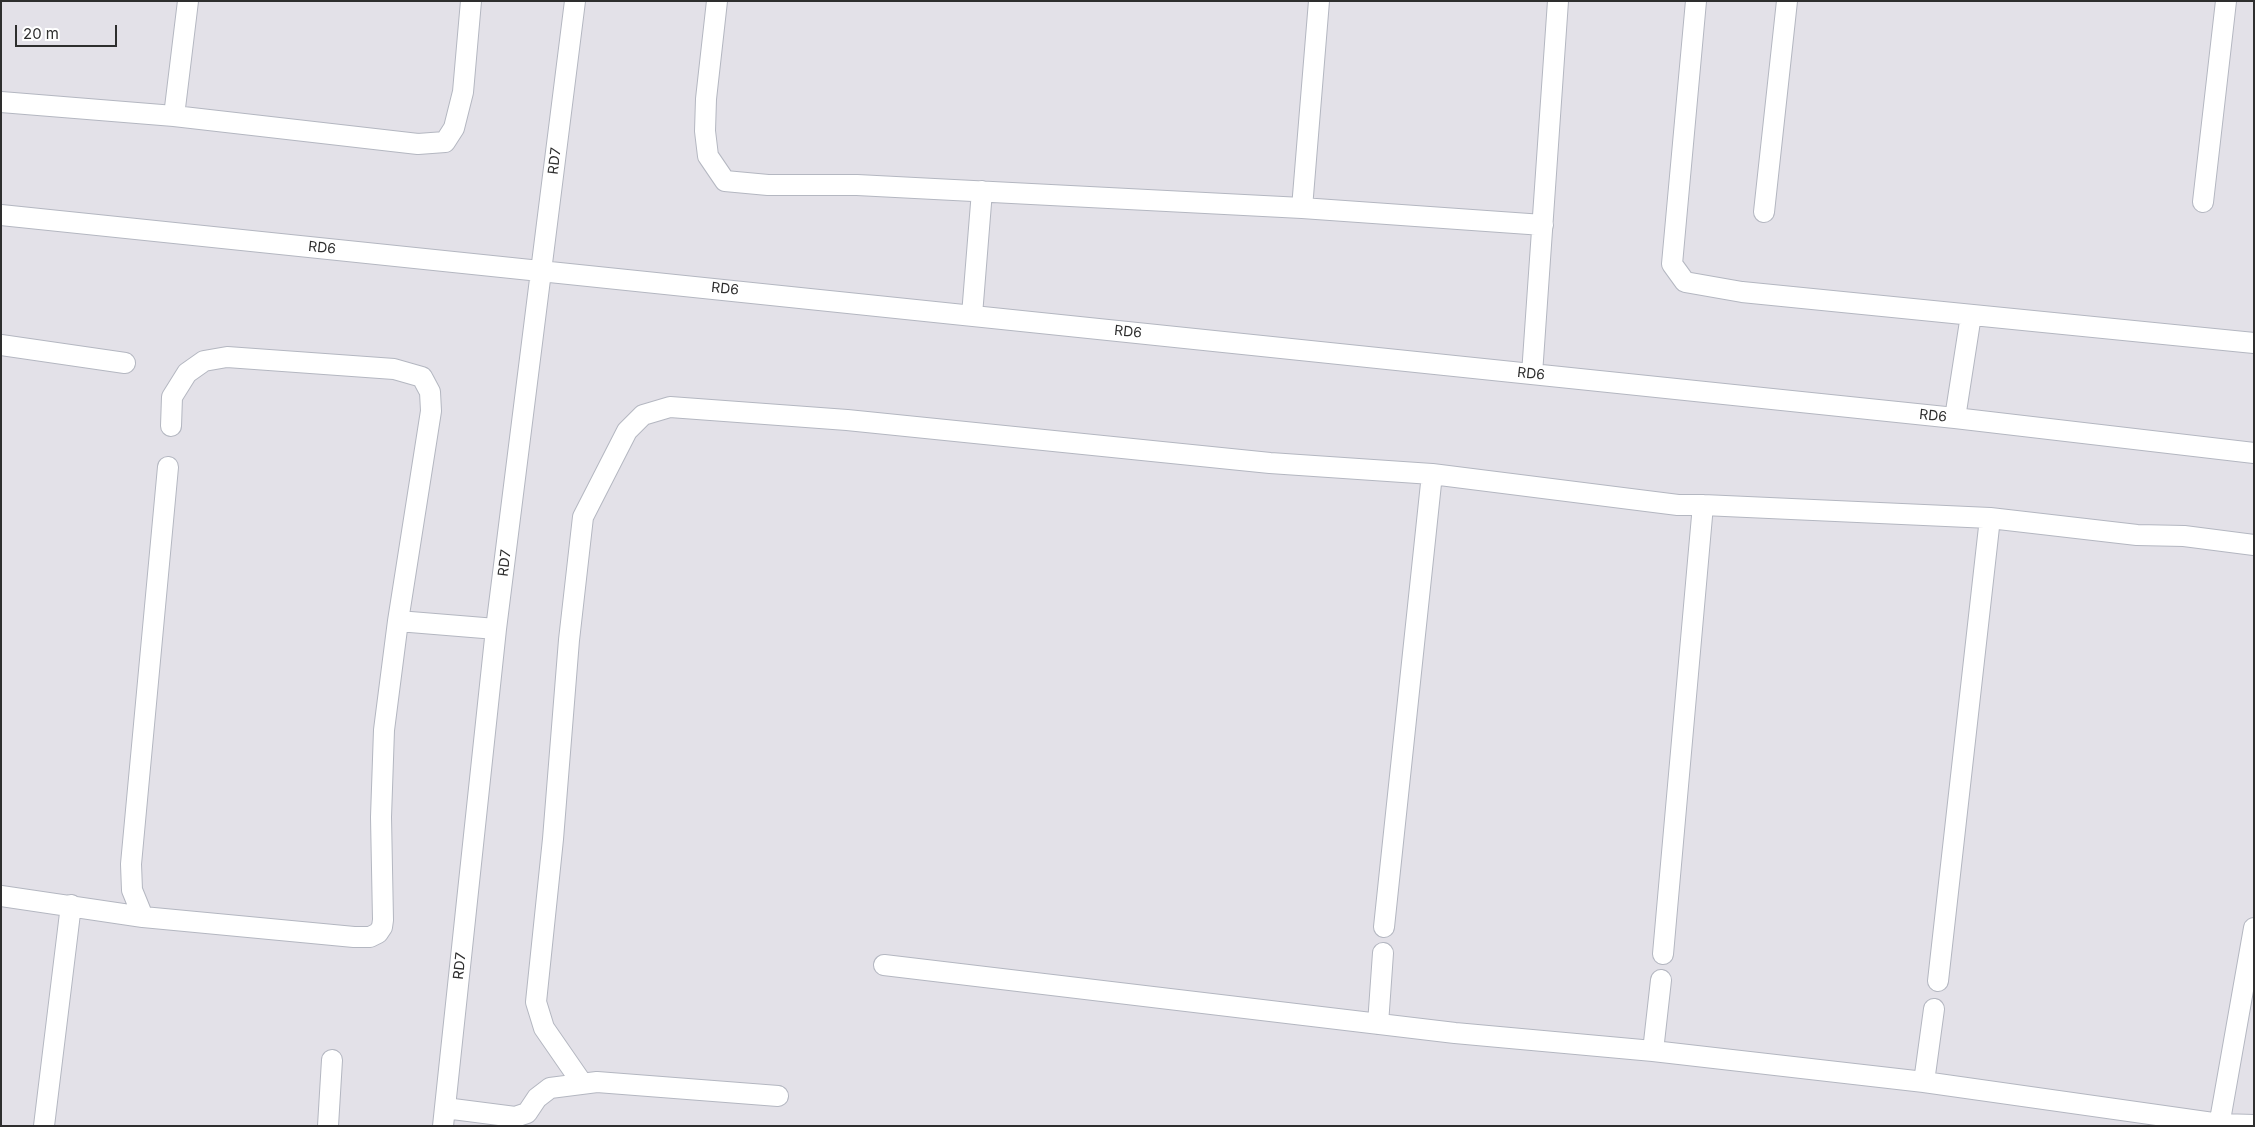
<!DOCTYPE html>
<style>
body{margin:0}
#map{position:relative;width:2255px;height:1127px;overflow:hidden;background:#efe9e1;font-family:Inter,sans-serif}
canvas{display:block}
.frame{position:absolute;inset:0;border:2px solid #2e2e2e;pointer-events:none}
.scale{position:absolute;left:15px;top:25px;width:102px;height:22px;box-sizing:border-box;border:2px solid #2e2e2e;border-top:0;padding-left:6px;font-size:15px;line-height:18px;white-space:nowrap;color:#2e2e2e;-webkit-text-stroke:4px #fff;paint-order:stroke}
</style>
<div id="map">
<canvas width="2255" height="1127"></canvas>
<div class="frame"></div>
<div class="scale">20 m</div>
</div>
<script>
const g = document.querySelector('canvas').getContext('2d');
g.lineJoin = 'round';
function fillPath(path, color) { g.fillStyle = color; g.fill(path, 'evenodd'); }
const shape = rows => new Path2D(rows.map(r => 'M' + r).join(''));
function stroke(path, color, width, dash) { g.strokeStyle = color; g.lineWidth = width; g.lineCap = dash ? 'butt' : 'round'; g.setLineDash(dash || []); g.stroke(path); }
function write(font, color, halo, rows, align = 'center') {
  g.font = font + ' Inter,sans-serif'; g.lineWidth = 4; g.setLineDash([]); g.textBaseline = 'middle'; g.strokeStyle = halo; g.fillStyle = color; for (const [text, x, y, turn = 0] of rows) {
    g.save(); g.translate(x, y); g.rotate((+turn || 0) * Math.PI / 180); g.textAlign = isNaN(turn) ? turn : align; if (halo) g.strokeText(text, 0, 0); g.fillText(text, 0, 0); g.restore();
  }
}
fillPath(shape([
 [1,1,2254,1,2254,1126,1,1126]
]), '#e3e1e8');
const lane = shape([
 [717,1,706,99,705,131,708,156,725,181,768,185,857,185,1302,208,1543,225],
 [1696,1,1672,264,1685,282,1742,292,2254,343],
 [1,102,174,116,418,144,445,142,454,128,463,92,471,1],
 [174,116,188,1],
 [2203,202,2226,1],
 [1302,208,1319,1],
 [1764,212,1787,1],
 [1,215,1955,418,2254,453],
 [972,315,982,191],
 [1,345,125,363],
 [1532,374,1558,1],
 [1955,418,1971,315],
 [398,621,496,629],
 [1,896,143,917,354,937,370,937,378,933,382,927,383,920,381,817,384,730,398,621,431,411,430,392,422,377,394,369,227,357,204,361,187,373,172,397,171,426],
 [143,917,132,890,131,864,168,467],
 [1384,927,1432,474],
 [1663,954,1703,505],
 [884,965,1455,1033,1653,1051,1924,1082,2220,1124,2254,1125],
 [1938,981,1990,518],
 [1378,1024,1383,953],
 [1653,1051,1661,980],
 [1924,1082,1934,1009],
 [582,1083,544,1028,536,1002,553,839,569,640,583,517,627,431,643,415,670,407,847,420,1270,463,1432,474,1678,505,1703,505,1990,518,2137,535,2184,536,2254,545],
 [445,1108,515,1117,527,1113,537,1098,550,1088,597,1082,778,1096],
 [44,1126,71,905],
 [328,1126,332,1060],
 [443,1126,496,629,575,1],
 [2219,1126,2254,928]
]);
stroke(lane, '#b4b7c1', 22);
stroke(lane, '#fff', 20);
write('14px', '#2e2e2e', '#fff', [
 ["RD7",555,161,-83],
 ["RD6",322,248,6],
 ["RD6",725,289,6],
 ["RD6",1128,332,6],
 ["RD6",1531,374,6],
 ["RD6",1933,416,6],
 ["RD7",505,563,-83],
 ["RD7",460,966,-84]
]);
</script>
